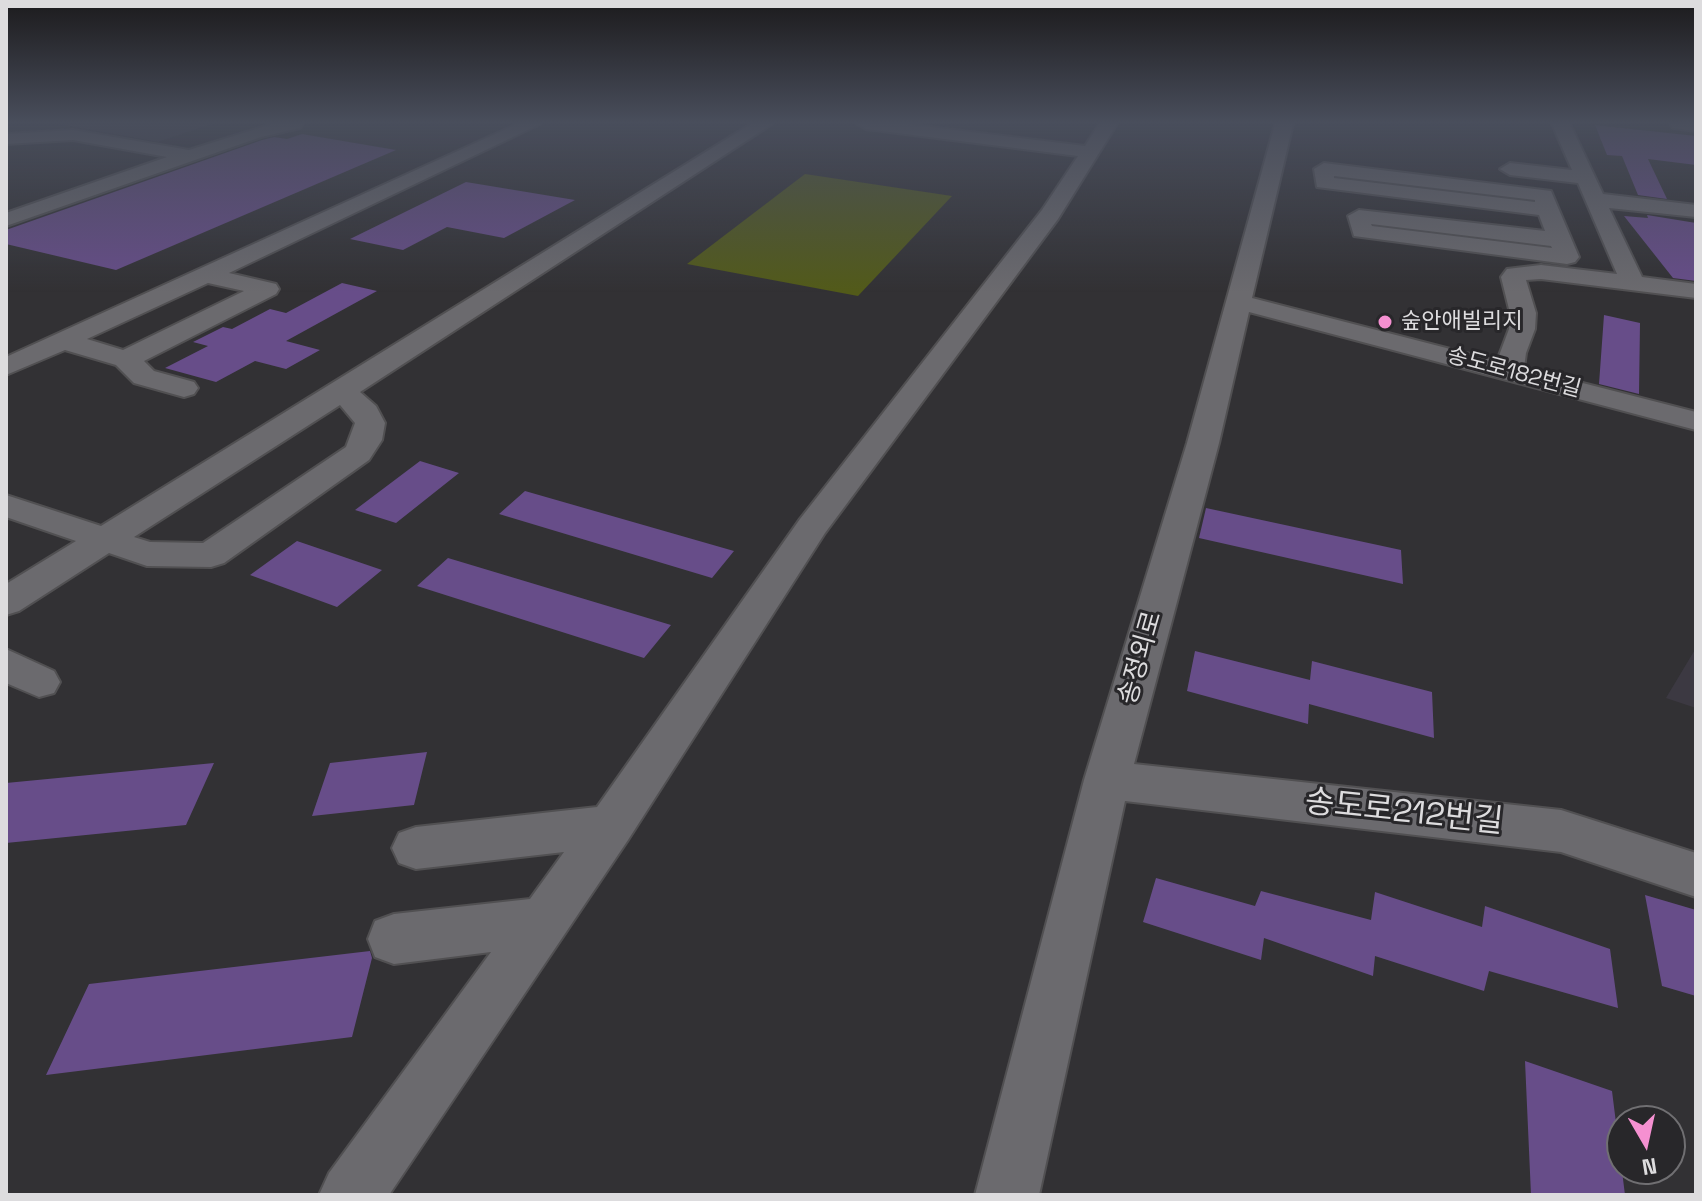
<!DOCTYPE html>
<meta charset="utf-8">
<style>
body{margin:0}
#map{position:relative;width:1702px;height:1201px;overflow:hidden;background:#323134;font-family:"Space Grotesk",sans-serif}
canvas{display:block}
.frame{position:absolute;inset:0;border:8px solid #dddcde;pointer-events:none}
.north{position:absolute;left:1606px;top:1105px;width:80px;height:80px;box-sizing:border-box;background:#28272a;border:2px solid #706f72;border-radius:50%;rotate:171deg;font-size:22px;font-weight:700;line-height:32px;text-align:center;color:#dddcde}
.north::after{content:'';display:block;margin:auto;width:28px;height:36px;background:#f590d1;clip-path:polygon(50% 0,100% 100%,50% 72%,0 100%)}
</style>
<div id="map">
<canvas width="1702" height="1201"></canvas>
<div class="frame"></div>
<div class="north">N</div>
</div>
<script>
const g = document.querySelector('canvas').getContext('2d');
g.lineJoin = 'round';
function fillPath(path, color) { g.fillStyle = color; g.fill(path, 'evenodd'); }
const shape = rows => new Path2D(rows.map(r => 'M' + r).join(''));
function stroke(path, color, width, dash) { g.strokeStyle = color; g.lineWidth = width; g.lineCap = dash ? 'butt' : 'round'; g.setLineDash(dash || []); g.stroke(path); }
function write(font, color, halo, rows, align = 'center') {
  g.font = font + ' "Space Grotesk","Noto Sans KR",sans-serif'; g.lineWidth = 6; g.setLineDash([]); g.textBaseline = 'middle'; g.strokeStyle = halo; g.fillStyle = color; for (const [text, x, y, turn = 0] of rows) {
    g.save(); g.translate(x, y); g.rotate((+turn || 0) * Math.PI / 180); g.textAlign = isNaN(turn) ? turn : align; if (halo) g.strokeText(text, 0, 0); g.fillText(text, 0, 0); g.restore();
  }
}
fillPath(shape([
 [58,124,212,124,158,142],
 [1696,648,1696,708,1666,698]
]), '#3c3942');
fillPath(shape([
 [805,174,952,196,858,296,687,264]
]), '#525a19');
fillPath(shape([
 [1595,125,1696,136,1696,165,1648,159,1667,199,1638,195,1622,156,1607,155],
 [302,134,396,150,116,270,6,244,6,230,262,140,274,137,287,139],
 [466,182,575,200,504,238,447,227,403,250,350,239],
 [1647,215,1696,223,1696,281,1673,278,1624,216,1648,218],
 [342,283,377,291,286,341,320,350,286,369,255,361,216,382,165,368,208,346,193,342,223,327,232,329,270,309,286,313],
 [1604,315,1640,323,1639,394,1599,384],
 [420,461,459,473,396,523,355,510],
 [525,491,734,551,712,578,499,514],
 [1206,508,1401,550,1403,584,1199,538],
 [297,541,382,570,337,607,250,575],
 [448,558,671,625,644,658,417,586],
 [1195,651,1310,680,1312,661,1432,692,1434,738,1309,704,1308,724,1187,691],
 [427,752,414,805,312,816,330,763],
 [214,763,186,825,6,843,6,783],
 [1156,878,1255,906,1261,891,1371,920,1375,892,1482,927,1485,906,1610,949,1618,1008,1489,971,1484,991,1375,956,1373,976,1264,938,1261,960,1143,922],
 [1645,895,1696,910,1696,996,1662,986],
 [370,951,372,958,352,1037,46,1075,89,984],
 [1525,1061,1612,1091,1625,1195,1531,1195]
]), '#674d89');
const minor = shape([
 [272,124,303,124,300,128,261,137,6,226,6,213,167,157,73,140,6,144,6,134,73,130,189,150,272,124],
 [517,124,540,124,229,273,276,284,279,289,276,294,144,361,154,371,194,382,198,388,194,394,184,397,134,383,116,365,65,350,6,375,6,357,517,124],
 [208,283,244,291,123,350,87,339,208,283],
 [751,124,772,124,360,392,376,406,385,423,382,440,369,460,224,563,211,567,147,566,109,553,19,611,6,615,6,584,76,541,6,517,6,495,101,526,751,124],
 [340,405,355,423,346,447,203,543,150,542,134,537,340,405],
 [857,124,906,124,1085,146,1099,124,1117,124,1058,219,825,533,628,840,389,1195,319,1195,329,1173,491,952,394,964,375,957,368,939,375,921,394,914,530,899,564,852,416,869,399,863,392,848,399,833,416,827,597,807,800,519,1042,210,1078,156,866,129,857,124],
 [1275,124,1293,124,1252,298,1497,361,1509,329,1510,313,1501,277,1507,269,1541,265,1617,274,1578,183,1510,175,1500,169,1510,163,1572,170,1552,124,1570,124,1603,194,1696,205,1696,217,1609,208,1642,277,1696,284,1696,298,1541,279,1526,280,1536,313,1535,329,1526,353,1524,368,1696,412,1696,430,1249,312,1219,443,1134,764,1561,810,1696,853,1696,897,1561,852,1125,801,1039,1195,975,1195,1084,780,1187,443,1275,124],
 [1670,124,1696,124,1696,131,1673,128,1670,124],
 [1324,163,1551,191,1579,257,1575,262,1567,264,1354,236,1348,216,1359,210,1545,231,1539,215,1317,187,1314,169,1324,163],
 [1334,176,1535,200,1535,202,1334,178,1334,176],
 [1371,224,1551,246,1552,248,1372,226,1371,224],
 [6,649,54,671,60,682,54,693,39,697,6,683,6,649]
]);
stroke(minor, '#515052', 4);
fillPath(minor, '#6b6a6e');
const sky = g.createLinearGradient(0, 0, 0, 292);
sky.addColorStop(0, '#1c1b1d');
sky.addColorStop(0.42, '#494e5c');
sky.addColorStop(1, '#494e5c00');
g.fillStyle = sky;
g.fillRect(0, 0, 1702, 292);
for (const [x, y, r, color] of [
 [1385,322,8,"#f590d1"]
]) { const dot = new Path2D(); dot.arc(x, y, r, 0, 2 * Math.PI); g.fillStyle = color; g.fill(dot); stroke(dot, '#28272a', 3); }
write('22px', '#dddcde', '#28272a', [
 ["숲안애빌리지",1401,322]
], 'left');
write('22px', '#dddcde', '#28272a', [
 ["송도로182번길",1514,373,15]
]);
write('26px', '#dddcde', '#28272a', [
 ["송정외로",1141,658,-74]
]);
write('32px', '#dddcde', '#28272a', [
 ["송도로212번길",1404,813,6]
]);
</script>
